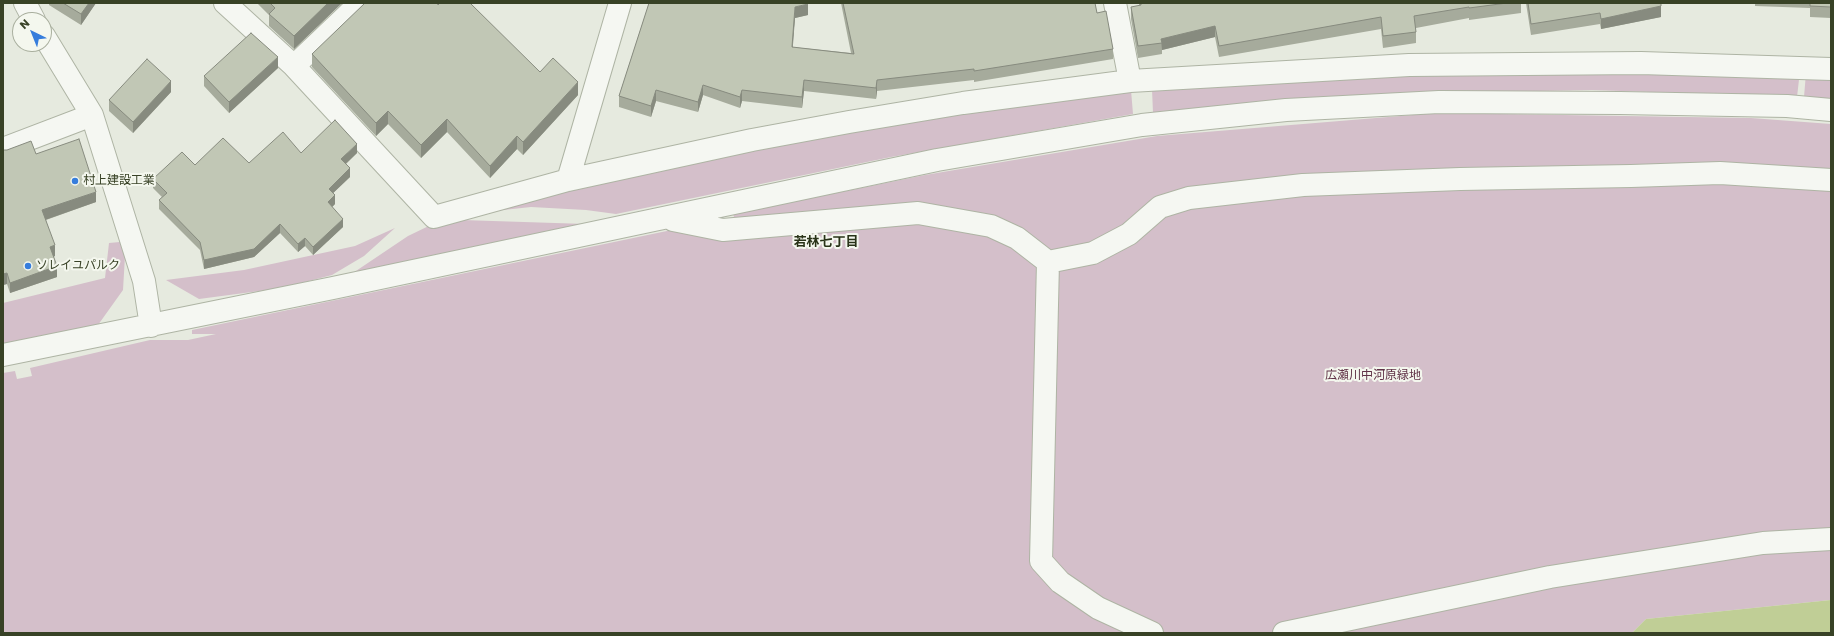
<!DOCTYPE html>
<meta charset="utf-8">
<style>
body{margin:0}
#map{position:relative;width:1834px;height:636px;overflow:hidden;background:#e6eadf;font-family:Poppins,sans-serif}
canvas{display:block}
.frame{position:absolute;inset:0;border:4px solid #384226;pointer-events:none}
.north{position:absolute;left:12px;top:12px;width:40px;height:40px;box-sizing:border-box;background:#f4f7ee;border:1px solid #a9af9e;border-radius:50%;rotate:317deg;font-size:11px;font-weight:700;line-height:16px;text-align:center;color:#384226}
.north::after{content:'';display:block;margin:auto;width:14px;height:18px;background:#367ddc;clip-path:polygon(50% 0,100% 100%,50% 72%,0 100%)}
</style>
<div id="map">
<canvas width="1834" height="636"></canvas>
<div class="frame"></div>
<div class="north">N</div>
</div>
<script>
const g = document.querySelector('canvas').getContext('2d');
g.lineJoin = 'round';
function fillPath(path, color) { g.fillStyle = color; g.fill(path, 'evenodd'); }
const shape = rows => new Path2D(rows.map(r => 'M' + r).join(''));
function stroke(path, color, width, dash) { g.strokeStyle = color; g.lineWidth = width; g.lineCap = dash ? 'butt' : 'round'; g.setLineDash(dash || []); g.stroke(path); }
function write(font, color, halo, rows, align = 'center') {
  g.font = font + ' Poppins,"Noto Sans JP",sans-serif'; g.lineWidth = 4; g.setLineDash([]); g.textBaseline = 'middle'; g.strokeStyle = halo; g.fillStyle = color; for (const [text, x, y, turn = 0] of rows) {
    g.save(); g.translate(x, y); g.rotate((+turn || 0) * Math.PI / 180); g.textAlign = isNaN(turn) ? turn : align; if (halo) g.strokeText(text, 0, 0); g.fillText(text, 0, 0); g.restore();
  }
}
fillPath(shape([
 [1392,69,1800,71,1797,97,1592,90,1437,93,1287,99,1153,113,1152,89],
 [1806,73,1831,75,1831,99,1804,97],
 [1131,90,1133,114,891,157,616,214,586,210,531,207,494,211,573,189,825,133],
 [1437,113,1751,118,1831,124,1831,600,1646,619,1632,633,3,633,3,373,15,371,17,379,32,376,30,368,150,340,188,340,216,334,192,334,192,330,734,217,733,214,925,175,1157,136],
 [462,220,586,224,350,275,408,236,435,223],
 [395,228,364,256,332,275,282,288,199,299,166,280,244,270,355,246],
 [120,242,125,256,123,290,98,325,3,344,3,303,105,278,109,243]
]), '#d4bfca');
fillPath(shape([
 [1831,600,1831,633,1632,633,1646,619]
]), '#c0ce96');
const minor = shape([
 [25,3,34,20],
 [225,3,294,66,434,217,568,180,752,140,849,122,963,103,1130,81,1409,65,1641,63,1831,69],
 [1115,3,1130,81],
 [44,36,92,115,144,281,151,326],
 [294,66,360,3],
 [3,149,92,115],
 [568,180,620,3],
 [673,220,723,230,918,213,991,226,1017,238,1048,262],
 [3,355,333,288,937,160,1142,125,1286,110,1439,102,1620,103,1787,106,1831,110],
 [1152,633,1098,608,1060,582,1041,561,1048,262,1093,253,1129,234,1160,207,1189,198,1303,185,1460,179,1631,176,1720,173,1831,180],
 [1284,633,1550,577,1763,543,1831,539]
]);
stroke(minor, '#aeb4a4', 24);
stroke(minor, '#f5f7f2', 22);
fillPath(shape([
 [49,3,96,3,81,25,49,5],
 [257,3,342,3,294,49,269,26,269,15],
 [649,3,808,15,795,18,792,47,851,53,841,3,1095,3,1097,13,1113,49,1113,59,974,82,974,80,877,91,876,99,804,91,802,108,742,101,740,108,703,95,698,112,656,101,651,117,619,107,619,96],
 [1139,3,1521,3,1521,13,1469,20,1469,18,1416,28,1416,43,1383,48,1381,29,1219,57,1215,37,1162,50,1162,54,1138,58,1131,19,1131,7,1139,6],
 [1526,3,1661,3,1661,17,1601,29,1600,24,1531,35],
 [1755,3,1831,3,1831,18,1810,17,1810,8,1755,6],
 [438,5,540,72,578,95,523,155,517,149,490,178,447,132,421,158,388,124,376,136,312,67,312,54],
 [278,68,229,113,204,86,204,76],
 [171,92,133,133,109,111,109,100],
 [3,150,36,154,96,202,46,220,55,256,53,257,57,277,10,293,7,284,3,285],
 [301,153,357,153,346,164,350,177,333,193,335,204,332,207,343,227,313,255,305,246,298,252,280,233,254,257,204,269,200,250,159,209,159,200,162,197,153,188,153,179,195,165,249,163]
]), '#a6ab9c');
fillPath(shape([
 [89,3,96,3,81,25,81,14],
 [328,3,342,3,294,49,294,36],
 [808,4,808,15,795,18,792,58,792,47,795,7],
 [1661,6,1661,17,1601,29,1601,19],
 [1215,26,1215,37,1162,50,1161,39],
 [278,57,278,68,229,113,229,102],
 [804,80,804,91,802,108,802,97],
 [877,80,877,91,876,99,876,88],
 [171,81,171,92,133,133,133,122],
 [578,82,578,95,523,155,523,142],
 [703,85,703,95,698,112,698,102],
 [656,90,656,101,651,117,651,106],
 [742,90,742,101,740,108,740,97],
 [388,111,388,124,376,136,376,123],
 [447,119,447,132,421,158,421,145],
 [517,136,517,149,490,178,490,166],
 [357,144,357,153,341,168,341,159],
 [350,168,350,177,329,197,329,189],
 [96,192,96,202,42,221,42,210],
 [335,195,335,204,328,211,328,202],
 [343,219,343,227,313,255,313,247],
 [280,224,280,233,254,257,204,269,204,260],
 [305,238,305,246,298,252,298,244],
 [55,245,55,256,50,258,50,247],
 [57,266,57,277,10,293,10,283],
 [7,273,7,284,3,285,3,274]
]), '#878b7f');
const building = shape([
 [63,3,89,3,81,14,63,3],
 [270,3,328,3,294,36,269,14,275,8,270,3],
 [365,3,437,3,438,5,440,3,470,3,540,72,553,58,578,82,523,142,517,136,490,166,447,119,421,145,388,111,376,123,312,54,365,3],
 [649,3,808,3,808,4,795,7,792,47,854,54,843,3,1095,3,1097,13,1106,11,1113,49,974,71,974,69,877,80,876,88,804,80,802,97,742,90,740,97,703,85,698,102,656,90,651,106,619,96,649,3],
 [1141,3,1507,3,1469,8,1469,7,1414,16,1416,32,1383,36,1381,17,1219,46,1215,26,1161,39,1162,43,1138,46,1131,7,1141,5,1141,3],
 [1528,3,1661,3,1661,6,1601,19,1600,13,1531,24,1528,3],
 [1810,3,1831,3,1831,7,1810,6,1810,3],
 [251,33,278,57,229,102,204,76,251,33],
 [147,59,171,81,133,122,109,100,147,59],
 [335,120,357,144,341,159,350,168,329,189,335,195,328,202,343,219,313,247,305,238,298,244,280,224,254,249,204,260,200,242,159,200,167,193,153,179,182,152,195,165,223,138,249,163,283,132,301,153,335,120],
 [79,139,96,192,42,210,55,245,50,247,57,266,10,283,7,273,3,274,3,150,7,150,31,141,36,154,79,139]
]);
fillPath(building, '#c1c7b5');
stroke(building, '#878b7f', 1);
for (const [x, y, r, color] of [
 [75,181,4,"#367ddc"],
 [28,266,4,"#367ddc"]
]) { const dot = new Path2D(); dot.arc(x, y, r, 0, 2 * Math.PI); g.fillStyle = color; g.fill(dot); stroke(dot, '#f4f7ee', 1.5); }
write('12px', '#384226', '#f4f7ee', [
 ["村上建設工業",83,181],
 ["ソレイユパルク",36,266]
], 'left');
write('12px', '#603247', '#f4f7ee', [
 ["広瀬川中河原緑地",1373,376]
]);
write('bold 13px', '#293318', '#f4f7ee', [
 ["若林七丁目",826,243]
]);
</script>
